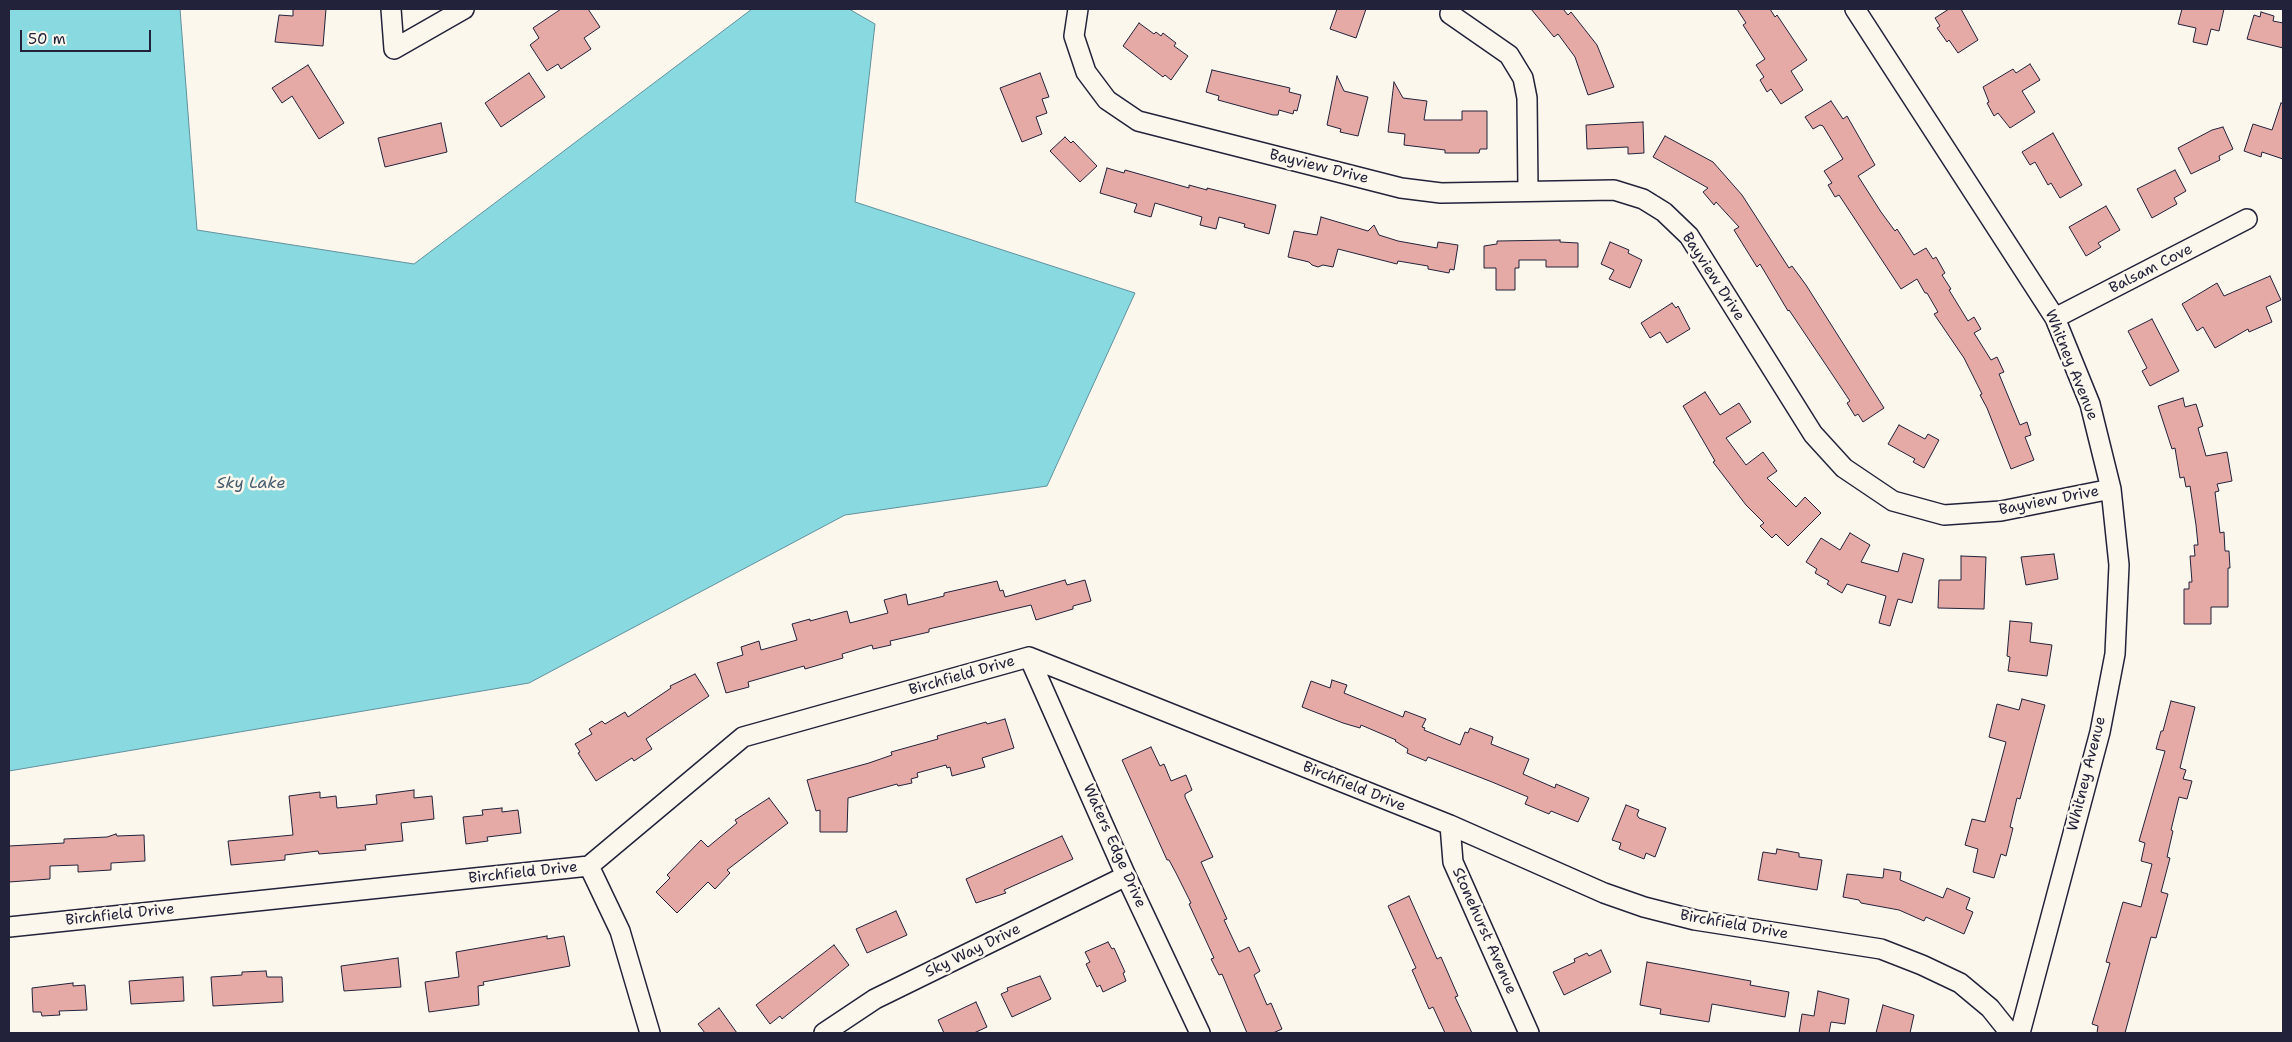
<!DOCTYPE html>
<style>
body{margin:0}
#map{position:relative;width:2292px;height:1042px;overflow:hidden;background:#fbf7ec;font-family:"Shantell Sans",sans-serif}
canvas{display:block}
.frame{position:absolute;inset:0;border:10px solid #22223b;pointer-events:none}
.scale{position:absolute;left:20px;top:30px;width:131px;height:22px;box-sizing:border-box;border:2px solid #22223b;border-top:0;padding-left:6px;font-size:15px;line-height:18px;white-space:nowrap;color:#22223b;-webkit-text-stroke:4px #fbf7ec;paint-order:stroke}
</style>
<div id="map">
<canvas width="2292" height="1042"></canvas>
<div class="frame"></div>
<div class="scale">50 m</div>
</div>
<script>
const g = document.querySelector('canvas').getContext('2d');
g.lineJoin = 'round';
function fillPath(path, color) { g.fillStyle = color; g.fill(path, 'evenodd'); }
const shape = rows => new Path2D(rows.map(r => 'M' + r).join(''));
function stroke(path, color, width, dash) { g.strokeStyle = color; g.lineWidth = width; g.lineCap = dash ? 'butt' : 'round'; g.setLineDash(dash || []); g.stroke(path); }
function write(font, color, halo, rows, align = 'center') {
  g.font = font + ' "Shantell Sans",sans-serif'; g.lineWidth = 5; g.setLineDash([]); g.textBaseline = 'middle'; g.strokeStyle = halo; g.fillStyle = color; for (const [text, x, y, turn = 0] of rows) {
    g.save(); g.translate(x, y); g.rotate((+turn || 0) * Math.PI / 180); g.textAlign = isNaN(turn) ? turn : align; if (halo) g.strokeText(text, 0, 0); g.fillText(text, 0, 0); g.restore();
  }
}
const water = shape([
 [9,9,180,9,197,230,414,264,752,9,849,9,875,24,855,202,1135,293,1047,486,845,515,529,683,9,771,9,9]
]);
fillPath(water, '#89dae0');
stroke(water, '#60909e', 1);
const building = shape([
 [293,9,326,9,323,46,275,42,279,15,293,16,293,9],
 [561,9,588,9,600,27,584,38,591,49,561,69,558,64,547,71,530,45,539,38,533,28,561,9],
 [1337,9,1366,9,1356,38,1330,29,1337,9],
 [1531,9,1563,9,1568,15,1571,12,1597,45,1614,87,1588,95,1575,57,1558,34,1554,37,1531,9],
 [1737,9,1770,9,1775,17,1777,15,1807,60,1791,71,1803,90,1781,104,1771,89,1767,92,1760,80,1764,77,1756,65,1765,59,1743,25,1746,23,1737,9],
 [1949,9,1961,9,1978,40,1958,53,1949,40,1947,42,1937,28,1940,26,1935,18,1949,9],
 [2182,9,2224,9,2219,31,2211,29,2207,45,2193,42,2196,28,2178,24,2182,9],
 [2261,12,2274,16,2273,21,2283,23,2283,48,2247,39,2254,15,2260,17,2261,12],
 [1139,23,1154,34,1156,32,1161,36,1163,33,1176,43,1174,46,1188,56,1171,80,1165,75,1163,77,1123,46,1139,23],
 [2030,64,2040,80,2022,91,2035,112,2010,128,1998,113,1994,116,1987,103,1989,102,1983,87,2013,69,2016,73,2030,64],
 [308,65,344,123,319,139,292,96,282,103,272,88,308,65],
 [1212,70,1290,88,1289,92,1301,95,1297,111,1294,110,1293,114,1279,110,1278,115,1273,115,1218,100,1219,96,1206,92,1212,70],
 [529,73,545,97,501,127,485,103,529,73],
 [1040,73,1049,97,1042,99,1047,113,1036,117,1042,134,1022,142,1000,88,1040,73],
 [1337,76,1344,91,1368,97,1358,136,1340,132,1341,129,1327,125,1337,76],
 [1394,82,1403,98,1427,101,1424,120,1462,120,1462,111,1487,111,1487,149,1480,149,1479,153,1445,153,1445,150,1404,145,1405,134,1388,132,1394,82],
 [1831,101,1843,119,1847,116,1875,165,1858,176,1881,212,1895,231,1897,229,1914,255,1926,248,1933,259,1936,257,1945,273,1942,275,1951,289,1949,290,1968,321,1974,317,1981,329,1974,333,1991,360,1997,357,2004,372,1999,374,2020,425,2027,422,2031,435,2025,437,2034,460,2011,469,1987,408,1980,395,1982,394,1964,358,1934,314,1938,312,1927,293,1925,293,1917,279,1901,289,1839,195,1835,197,1828,185,1832,183,1824,171,1843,159,1823,126,1820,125,1813,129,1805,117,1831,101],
 [2281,103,2283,104,2283,159,2262,152,2261,157,2244,151,2253,124,2272,130,2281,103],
 [1643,122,1644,153,1628,154,1628,147,1587,149,1586,125,1643,122],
 [441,123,447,152,385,167,378,138,441,123],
 [2223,127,2233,149,2219,156,2220,160,2191,174,2178,148,2212,130,2223,127],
 [2053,133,2082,185,2060,198,2051,183,2048,185,2035,162,2030,165,2022,152,2053,133],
 [1665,136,1713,162,1742,195,1789,268,1792,266,1806,285,1884,408,1863,422,1858,414,1855,416,1847,403,1850,401,1828,368,1789,310,1788,311,1760,264,1757,267,1734,230,1739,227,1716,202,1714,205,1703,192,1708,188,1653,157,1665,136],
 [1065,137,1071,143,1073,141,1097,166,1080,182,1050,151,1065,137],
 [1107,168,1124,173,1125,170,1189,188,1189,185,1207,190,1207,188,1276,205,1269,234,1244,227,1245,224,1219,217,1216,229,1200,225,1202,217,1155,203,1151,217,1134,212,1137,204,1100,193,1107,168],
 [2175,170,2186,191,2174,198,2177,204,2152,218,2137,189,2175,170],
 [2106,206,2120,230,2098,243,2101,247,2086,256,2069,227,2106,206],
 [1321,217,1368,231,1374,225,1379,235,1398,241,1437,248,1438,242,1458,245,1454,270,1450,269,1449,273,1428,269,1428,266,1398,261,1397,264,1338,249,1333,267,1323,265,1318,267,1312,265,1309,262,1288,257,1294,231,1317,235,1321,217],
 [1560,240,1560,242,1578,243,1578,267,1546,267,1546,260,1519,260,1519,268,1515,268,1515,290,1496,290,1496,268,1484,268,1484,246,1497,244,1497,241,1560,240],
 [1610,242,1629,250,1628,253,1642,260,1630,288,1609,279,1614,270,1601,264,1610,242],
 [2270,276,2281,300,2266,307,2272,322,2249,332,2248,329,2215,348,2203,327,2197,331,2182,304,2217,283,2224,296,2270,276],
 [1672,303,1676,308,1678,306,1690,329,1667,343,1660,332,1650,338,1641,323,1672,303],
 [2152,319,2179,371,2150,386,2142,371,2147,368,2128,331,2152,319],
 [1705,392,1720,415,1739,403,1751,422,1726,438,1746,465,1763,452,1777,471,1767,478,1796,507,1805,497,1821,513,1788,546,1776,534,1772,538,1760,526,1764,523,1746,505,1713,462,1715,461,1683,406,1705,392],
 [2183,398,2185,407,2196,404,2203,426,2198,428,2206,456,2227,452,2232,481,2217,484,2219,491,2215,492,2220,533,2224,532,2225,551,2229,551,2230,568,2228,568,2228,607,2211,607,2211,624,2184,624,2184,589,2189,589,2189,582,2192,582,2190,556,2195,556,2194,545,2198,545,2196,525,2190,486,2186,487,2184,477,2180,478,2175,448,2172,449,2158,406,2183,398],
 [1899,425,1925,439,1928,434,1939,440,1924,468,1913,462,1915,459,1888,444,1899,425],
 [1850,533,1870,545,1861,562,1898,572,1903,553,1924,559,1912,603,1898,599,1890,626,1879,623,1886,596,1847,584,1842,593,1827,584,1829,581,1815,573,1817,569,1806,562,1821,538,1840,550,1850,533],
 [2054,554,2058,579,2026,585,2021,557,2054,554],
 [1961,556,1986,557,1984,609,1938,608,1939,580,1961,580,1961,556],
 [1065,580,1067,585,1085,580,1091,601,1073,606,1073,609,1036,620,1031,605,929,629,929,632,890,641,891,645,873,649,872,645,842,654,843,658,805,669,804,666,748,682,749,687,726,693,717,663,743,655,741,647,759,641,761,650,797,640,792,624,810,619,810,621,847,611,850,623,888,613,884,600,906,594,908,605,944,596,944,593,997,581,1000,591,1003,590,1005,597,1065,580],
 [2010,621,2032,623,2030,642,2052,645,2047,676,2008,671,2010,657,2007,656,2010,621],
 [695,674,709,696,646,739,652,749,634,761,632,758,596,781,578,753,580,752,575,744,592,734,589,729,602,721,605,724,625,712,628,717,671,688,670,686,695,674],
 [1332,680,1347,685,1344,693,1403,717,1405,711,1426,719,1422,727,1425,728,1424,730,1460,745,1465,732,1468,733,1470,728,1493,737,1491,744,1529,759,1523,774,1555,788,1556,784,1589,798,1578,822,1551,811,1549,814,1525,804,1528,797,1492,782,1428,757,1426,761,1407,753,1408,749,1395,741,1396,740,1361,725,1360,728,1343,723,1302,707,1311,681,1330,688,1332,680],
 [2022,699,2045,705,2020,799,2017,798,2010,827,2013,828,2006,856,2001,854,1994,878,1973,872,1978,849,1965,845,1972,819,1985,822,2006,742,1989,737,1997,704,2019,710,2022,699],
 [2171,701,2195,707,2180,768,2186,770,2183,779,2192,781,2187,799,2179,797,2171,830,2173,831,2167,857,2170,858,2161,892,2168,894,2156,938,2151,937,2125,1033,2097,1033,2098,1026,2092,1024,2110,963,2106,962,2123,902,2141,907,2152,864,2141,861,2145,843,2139,841,2165,751,2156,749,2161,731,2163,731,2171,701],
 [1005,719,1014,748,982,758,985,767,952,776,950,767,947,768,946,765,917,773,918,777,911,779,912,783,898,786,897,784,848,798,847,832,820,832,820,810,816,811,807,780,869,763,892,755,891,752,938,739,937,736,986,722,987,724,1005,719],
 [1151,747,1160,766,1164,764,1171,781,1186,775,1192,790,1185,794,1185,797,1213,857,1201,862,1227,919,1224,920,1239,952,1249,947,1260,971,1254,975,1267,1005,1271,1003,1282,1029,1273,1033,1247,1033,1222,974,1219,975,1211,959,1214,958,1189,904,1191,903,1176,873,1169,860,1167,860,1122,760,1151,747],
 [414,790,414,798,432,796,434,819,401,823,403,841,365,845,366,850,319,854,318,851,285,855,285,860,231,865,228,841,293,835,289,796,320,792,320,798,336,796,337,808,377,804,376,795,414,790],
 [769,798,788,823,727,870,730,873,715,889,708,882,677,913,656,892,670,878,667,875,701,840,708,847,737,823,735,820,769,798],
 [1626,805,1639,810,1637,815,1639,818,1666,828,1655,857,1646,853,1644,859,1619,849,1621,843,1612,840,1626,805],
 [502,808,502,812,518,810,521,833,487,837,488,841,466,844,463,817,483,815,482,810,502,808],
 [116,834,117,836,144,835,145,861,111,863,111,870,78,872,78,865,50,866,50,879,9,882,9,846,64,843,64,839,107,837,116,834],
 [1062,836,1073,859,1004,890,1006,893,976,903,966,879,1062,836],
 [1777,849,1799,853,1799,857,1822,860,1817,890,1758,880,1763,852,1776,854,1777,849],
 [1884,869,1901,872,1900,880,1943,898,1947,888,1970,898,1966,909,1973,912,1964,934,1926,917,1924,921,1899,910,1861,903,1859,900,1843,897,1847,874,1883,878,1884,869],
 [1409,896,1437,959,1441,957,1458,996,1455,997,1472,1033,1445,1033,1433,1007,1429,1009,1412,970,1416,968,1388,906,1409,896],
 [896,911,907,935,867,953,856,929,896,911],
 [547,936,547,939,564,936,570,966,483,982,484,985,478,986,479,1005,429,1012,425,982,459,977,456,952,547,936],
 [1108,942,1112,949,1114,948,1125,972,1123,973,1126,981,1103,992,1100,985,1097,987,1086,964,1090,962,1085,952,1108,942],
 [834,945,849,965,782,1019,780,1016,770,1024,756,1005,834,945],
 [1601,950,1611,972,1564,995,1553,972,1575,962,1574,959,1587,953,1589,956,1601,950],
 [398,958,401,987,344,991,341,966,398,958],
 [1647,962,1751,981,1750,985,1789,992,1785,1017,1712,1004,1709,1022,1660,1014,1661,1009,1640,1005,1647,962],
 [266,971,267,977,282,977,283,1002,213,1006,211,977,242,975,242,972,266,971],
 [1040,976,1051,999,1012,1017,1001,994,1008,991,1007,988,1040,976],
 [183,977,184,1001,131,1004,129,981,183,977],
 [73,983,73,986,85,985,87,1010,59,1011,60,1015,42,1016,41,1012,33,1012,32,988,73,983],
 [1818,991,1849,999,1845,1024,1831,1022,1829,1033,1799,1033,1802,1014,1814,1016,1818,991],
 [976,1002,987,1027,974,1033,944,1033,938,1020,976,1002],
 [1883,1005,1914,1015,1910,1033,1876,1033,1883,1005],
 [719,1008,737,1033,705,1033,698,1024,719,1008]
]);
fillPath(building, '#e5aaa6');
stroke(building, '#22223b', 1);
const minor = shape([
 [391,9,394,49,464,9],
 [1078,9,1074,36,1086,72,1107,100,1138,121,1401,188,1441,193,1614,190,1643,199,1664,212,1689,236,1813,434,1844,468,1893,501,1944,515,2001,511,2111,489],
 [1855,9,2055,318,2090,404,2111,489,2119,565,2115,654,2100,732,2020,1033],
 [1450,14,1509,55,1523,78,1527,98,1528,190],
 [2055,318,2247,219],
 [1029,657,1126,876,1200,1033],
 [1450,825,1453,862,1529,1033],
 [589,866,620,931,650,1033],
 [9,927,589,866,743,737,1029,657,1450,825,1604,893,1644,907,1695,920,1881,949,1922,965,1960,983,1990,1008,2010,1033],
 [824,1033,875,999,1126,876]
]);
stroke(minor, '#22223b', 22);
stroke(minor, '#fbf7ec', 19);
write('15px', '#22223b', '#fbf7ec', [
 ["Bayview Drive",1319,167,14],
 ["Balsam Cove",2151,269,-27],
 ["Bayview Drive",1713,277,57],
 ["Whitney Avenue",2071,365,68],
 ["Bayview Drive",2049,501,-11],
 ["Birchfield Drive",962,676,-16],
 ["Whitney Avenue",2087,774,-76],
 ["Birchfield Drive",1354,787,22],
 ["Waters Edge Drive",1114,846,66],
 ["Birchfield Drive",523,873,-6],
 ["Birchfield Drive",120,915,-6],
 ["Birchfield Drive",1734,925,10],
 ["Stonehurst Avenue",1484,931,66],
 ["Sky Way Drive",973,951,-26]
]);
write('italic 16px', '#41596d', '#fbf7ec', [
 ["Sky Lake",251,484]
]);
</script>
